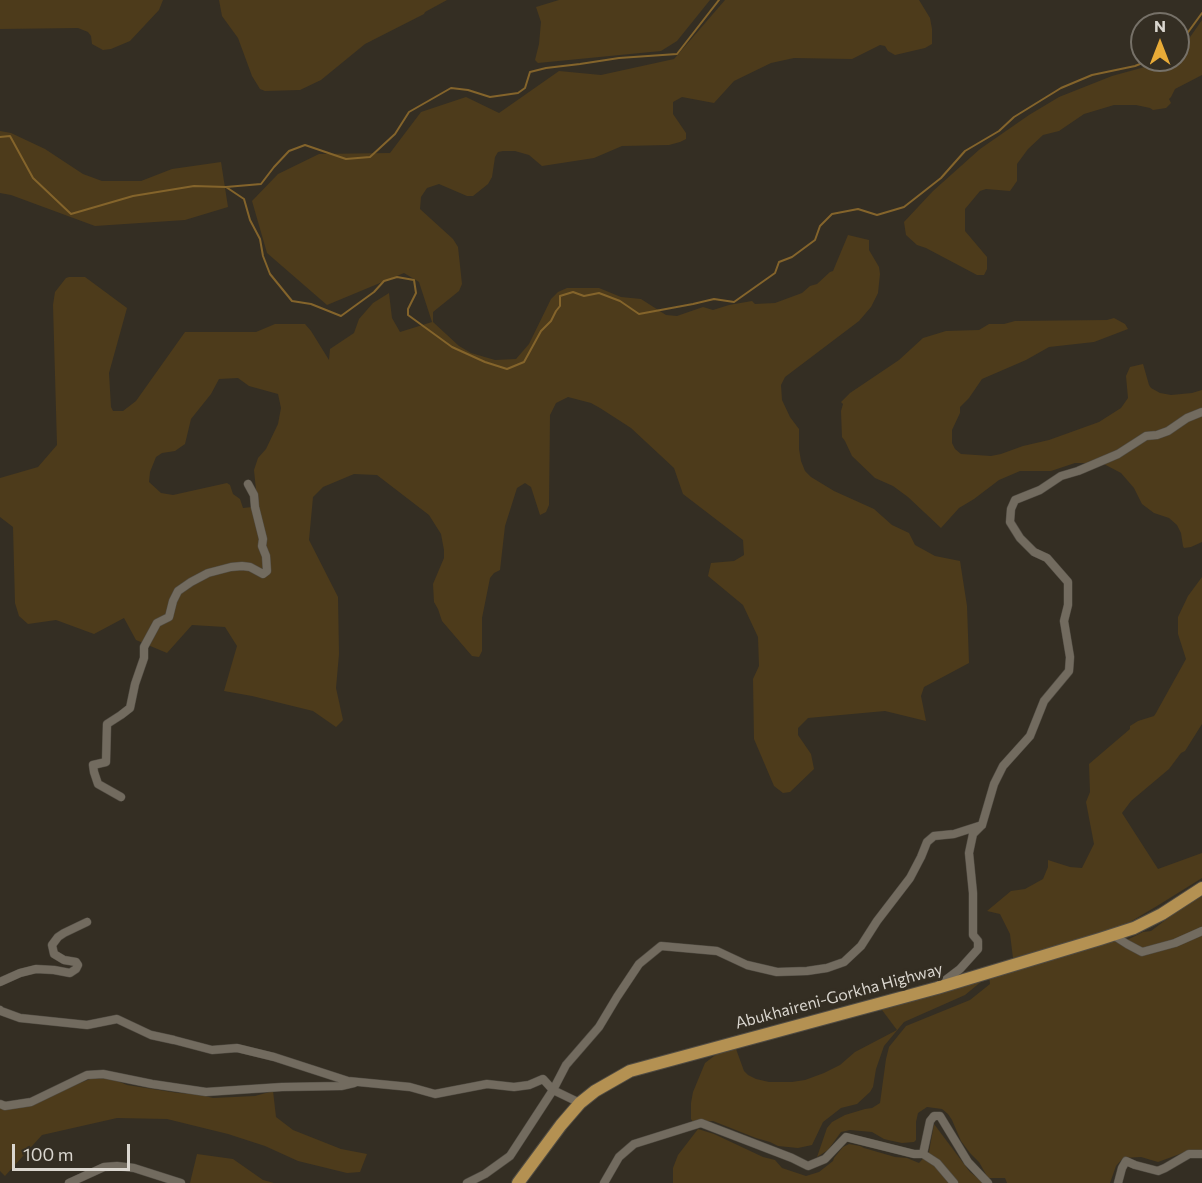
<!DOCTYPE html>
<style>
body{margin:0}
#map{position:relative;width:1202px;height:1183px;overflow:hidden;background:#342e23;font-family:Commissioner,sans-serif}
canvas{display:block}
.north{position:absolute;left:1130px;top:12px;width:60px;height:60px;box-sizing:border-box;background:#342e23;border:2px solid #767168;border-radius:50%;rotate:0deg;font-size:16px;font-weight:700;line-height:24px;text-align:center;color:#dad6cf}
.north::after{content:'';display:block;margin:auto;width:21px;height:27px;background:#e8ab37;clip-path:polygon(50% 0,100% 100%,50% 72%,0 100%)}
.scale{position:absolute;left:12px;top:1144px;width:118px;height:27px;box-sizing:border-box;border:3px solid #dad6cf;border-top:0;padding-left:8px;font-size:18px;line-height:21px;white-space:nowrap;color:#dad6cf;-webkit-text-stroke:4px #342e23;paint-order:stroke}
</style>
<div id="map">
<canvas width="1202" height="1183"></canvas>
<div class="north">N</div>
<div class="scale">100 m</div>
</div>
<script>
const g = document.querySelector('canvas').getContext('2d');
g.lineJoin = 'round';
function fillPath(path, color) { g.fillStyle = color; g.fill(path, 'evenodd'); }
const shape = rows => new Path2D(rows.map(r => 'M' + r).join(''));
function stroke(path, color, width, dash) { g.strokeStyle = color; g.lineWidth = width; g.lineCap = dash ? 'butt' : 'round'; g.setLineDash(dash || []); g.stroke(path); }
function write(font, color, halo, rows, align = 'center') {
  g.font = font + ' Commissioner,sans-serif'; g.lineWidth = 6; g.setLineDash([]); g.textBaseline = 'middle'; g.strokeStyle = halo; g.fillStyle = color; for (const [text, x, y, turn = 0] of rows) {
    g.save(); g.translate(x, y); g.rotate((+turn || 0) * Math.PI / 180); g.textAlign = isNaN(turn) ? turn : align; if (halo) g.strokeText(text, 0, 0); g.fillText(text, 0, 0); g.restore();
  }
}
fillPath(shape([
 [0,0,163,0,159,10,130,41,111,49,103,50,92,44,91,36,88,32,78,28,0,29],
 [219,0,447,0,425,12,424,14,365,44,321,80,300,90,265,91,260,89,252,76,238,38,222,16],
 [559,0,710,0,677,41,661,51,538,63,535,60,539,44,541,22,536,7],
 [725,0,919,0,930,18,932,29,932,44,925,48,895,55,888,51,885,46,880,45,852,59,794,58,771,63,734,81,714,103,682,97,673,102,673,114,686,133,686,139,680,142,669,145,622,146,594,158,542,166,529,155,515,151,503,151,498,152,495,157,492,177,488,184,473,196,467,196,439,184,427,188,421,197,420,209,453,239,458,247,462,284,459,291,433,312,433,322,459,346,471,353,495,360,516,359,529,344,551,299,558,292,567,288,599,288,621,297,641,299,666,315,677,316,703,307,713,310,729,305,752,301,755,304,775,303,802,293,810,286,817,284,830,272,833,271,848,235,869,240,869,250,879,267,880,274,878,293,871,307,859,321,785,377,781,385,782,400,790,417,799,429,799,449,801,461,805,471,811,477,834,491,874,509,892,525,909,533,915,545,935,556,960,561,967,606,969,663,924,687,921,696,926,721,885,711,808,718,798,728,798,735,811,754,814,769,790,792,783,793,774,786,754,739,753,679,759,666,758,637,743,605,708,576,711,563,734,561,744,555,743,540,683,494,674,468,631,428,600,408,591,403,568,397,556,403,550,415,549,505,546,512,540,515,531,487,525,483,517,488,505,526,500,570,494,573,490,578,482,618,482,651,479,657,472,656,442,621,438,609,434,602,433,584,444,558,444,550,441,534,429,515,377,475,354,474,323,487,313,497,309,540,338,597,339,654,336,688,343,720,336,727,313,711,252,696,224,691,237,646,225,627,192,625,167,653,136,640,124,618,94,634,56,620,28,624,19,616,15,603,13,527,0,517,0,478,38,467,57,445,53,305,55,292,66,278,69,277,85,277,127,308,109,373,111,407,113,411,123,411,136,401,185,332,256,332,275,324,305,324,311,331,329,360,330,349,354,333,359,319,373,303,389,293,392,318,400,332,432,322,419,282,404,273,327,305,267,253,252,201,278,174,319,154,390,153,421,112,466,97,499,113,559,71,601,75,674,59],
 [238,378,249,386,278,394,281,408,278,424,266,449,258,458,254,470,257,500,252,507,243,508,240,499,233,494,230,485,227,483,173,495,161,493,149,482,150,472,156,457,162,453,175,451,185,444,191,419,211,394,219,379],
 [1202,20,1202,75,1175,89,1171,97,1169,99,1171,103,1166,108,1153,110,1150,108,1136,105,1114,105,1084,114,1059,131,1043,135,1028,149,1017,164,1017,181,1010,191,986,189,980,191,965,209,965,231,987,257,987,269,984,275,977,275,926,248,917,245,906,235,904,222,933,191,980,149,1029,115,1059,97,1112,76,1152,65,1161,60,1178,60,1178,51,1181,50],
 [0,131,11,133,45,149,83,174,102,181,141,181,172,169,221,162,228,207,185,220,95,226,11,195,0,193],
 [1114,318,1125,324,1128,329,1094,342,1049,347,1026,360,982,379,969,398,960,407,960,413,952,430,952,443,955,449,961,454,991,456,1001,454,1023,446,1049,440,1099,422,1121,408,1128,398,1126,376,1130,367,1143,364,1149,385,1151,388,1160,393,1171,395,1192,393,1202,390,1202,542,1191,547,1184,548,1183,546,1181,533,1177,525,1169,518,1154,513,1142,504,1134,488,1121,473,1102,463,1075,463,1051,471,1020,471,999,480,974,499,959,508,941,528,908,497,893,486,875,478,852,456,845,441,842,437,841,411,843,404,841,402,850,393,899,360,923,338,946,331,979,330,989,324,1004,324,1015,321,1107,320],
 [1202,577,1202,724,1185,751,1181,753,1169,769,1131,801,1122,813,1158,869,1202,853,1202,878,1157,906,1130,922,1111,930,1013,958,1010,934,1000,914,987,911,1011,891,1025,889,1043,879,1048,867,1048,860,1070,867,1082,868,1094,844,1086,802,1090,792,1089,764,1130,729,1130,726,1138,721,1154,716,1156,713,1186,659,1178,634,1178,617,1188,596],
 [1202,895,1202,1150,1188,1151,1158,1162,1141,1157,1123,1158,1116,1166,1110,1183,1007,1183,1005,1178,988,1178,979,1162,970,1153,961,1141,952,1120,948,1114,942,1109,927,1107,918,1113,916,1122,916,1140,914,1142,902,1143,888,1140,884,1139,872,1132,850,1130,841,1132,828,1150,817,1157,827,1128,832,1122,845,1115,865,1109,872,1108,880,1103,886,1059,889,1047,906,1026,970,1000,990,984,989,975,1097,942,1129,939,1143,932,1151,931,1188,903],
 [982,981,965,995,904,1022,884,1046,876,1069,873,1087,870,1092,857,1104,841,1108,823,1122,812,1145,798,1148,778,1146,770,1142,756,1138,713,1121,693,1122,691,1119,691,1103,693,1092,705,1063,722,1050,734,1048,736,1049,744,1071,748,1075,756,1079,769,1082,792,1082,805,1080,824,1073,840,1065,855,1052,897,1030,879,1006],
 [110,1078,127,1085,178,1093,197,1094,213,1098,255,1096,273,1091,276,1117,293,1130,341,1149,367,1154,360,1172,347,1173,298,1161,265,1146,228,1134,167,1119,117,1118,42,1135,5,1176,0,1171,0,1106,52,1094,90,1079],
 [934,1124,970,1172,984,1183,673,1183,673,1168,678,1155,698,1129,714,1134,763,1157,775,1160,782,1168,806,1176,819,1172,833,1161,834,1158,843,1147,849,1144,860,1146,864,1148,895,1157,907,1158,919,1163,929,1152],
 [197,1154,233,1159,263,1180,274,1183,190,1183]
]), '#4d3b1b');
stroke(shape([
 [1178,46,1202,13],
 [0,137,10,136,33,178,71,214,133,196,194,186,226,187,244,199,250,220,260,239,263,256,270,274,292,301,311,304,341,316,374,292,384,281,397,277,414,280,416,293,408,309,408,315,452,347,485,362,507,369,524,362,541,331,551,321,556,311,560,306,560,296,573,292,584,296,599,293,620,301,639,314,693,304,714,299,734,302,775,273,779,262,792,257,815,240,820,226,832,214,858,209,877,215,904,207,941,178,965,151,999,131,1014,117,1061,88,1092,75,1135,66,1150,60],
 [226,187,261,184,274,167,289,151,305,145,346,159,370,157,395,134,409,112,451,88,468,90,490,97,518,93,525,88,530,72,546,68,580,64,619,58,677,54,719,0]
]), '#84642b', 2);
const minor = shape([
 [121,797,98,784,94,772,93,765,106,762,107,724,121,715,130,708,135,684,144,658,144,647,157,623,169,617,173,601,178,591,191,582,208,573,231,567,242,566,250,567,263,574,267,571,266,556,262,546,263,539,255,507,254,495,248,484],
 [1113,935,1127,944,1142,952,1175,943,1202,931],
 [0,982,20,973,36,969,54,970,70,973,76,969,78,965,76,962,64,960,54,954,52,945,58,937,64,933,87,922],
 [939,985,960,969,978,949,978,941,973,935,973,893,969,853,973,834,982,825,994,784,1003,766,1030,736,1044,701,1069,671,1070,657,1064,621,1068,605,1068,582,1047,558,1034,552,1020,538,1010,522,1011,509,1015,500,1040,490,1061,476,1078,471,1118,454,1146,436,1157,435,1168,431,1187,418,1202,412],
 [0,1010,1,1011,20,1018,87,1025,117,1019,151,1035,174,1040,212,1050,237,1048,274,1057,348,1081,410,1087,435,1094,487,1084,514,1087,529,1085,543,1079,553,1090,566,1065,599,1027,617,997,639,964,661,946,717,951,747,965,777,972,807,971,827,968,844,962,861,946,877,921,910,878,921,857,927,842,934,836,954,834,982,825],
 [0,1104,5,1106,31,1102,87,1075,103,1074,152,1084,206,1092,282,1087,341,1086,354,1083],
 [923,1154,937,1163,954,1183],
 [69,1183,104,1167,117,1166,134,1168,181,1183],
 [467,1183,485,1174,510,1156,553,1090,580,1103],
 [604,1183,619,1157,634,1144,701,1123,792,1158,808,1166,825,1159,846,1137,914,1154,923,1154,930,1121,934,1116,940,1116,968,1162,988,1183],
 [1118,1183,1122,1168,1126,1161,1135,1165,1158,1171,1165,1168,1189,1154,1202,1154]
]);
const primary = shape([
 [518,1183,561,1125,580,1103,595,1091,630,1071,937,988,1100,939,1134,928,1162,914,1202,888]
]);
stroke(minor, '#514c43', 9);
stroke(primary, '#514c43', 14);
stroke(minor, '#726b5f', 8);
stroke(primary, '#b49152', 12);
write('16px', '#dad6cf', '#342e23', [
 ["Abukhaireni-Gorkha Highway",839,996,-15]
]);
</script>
